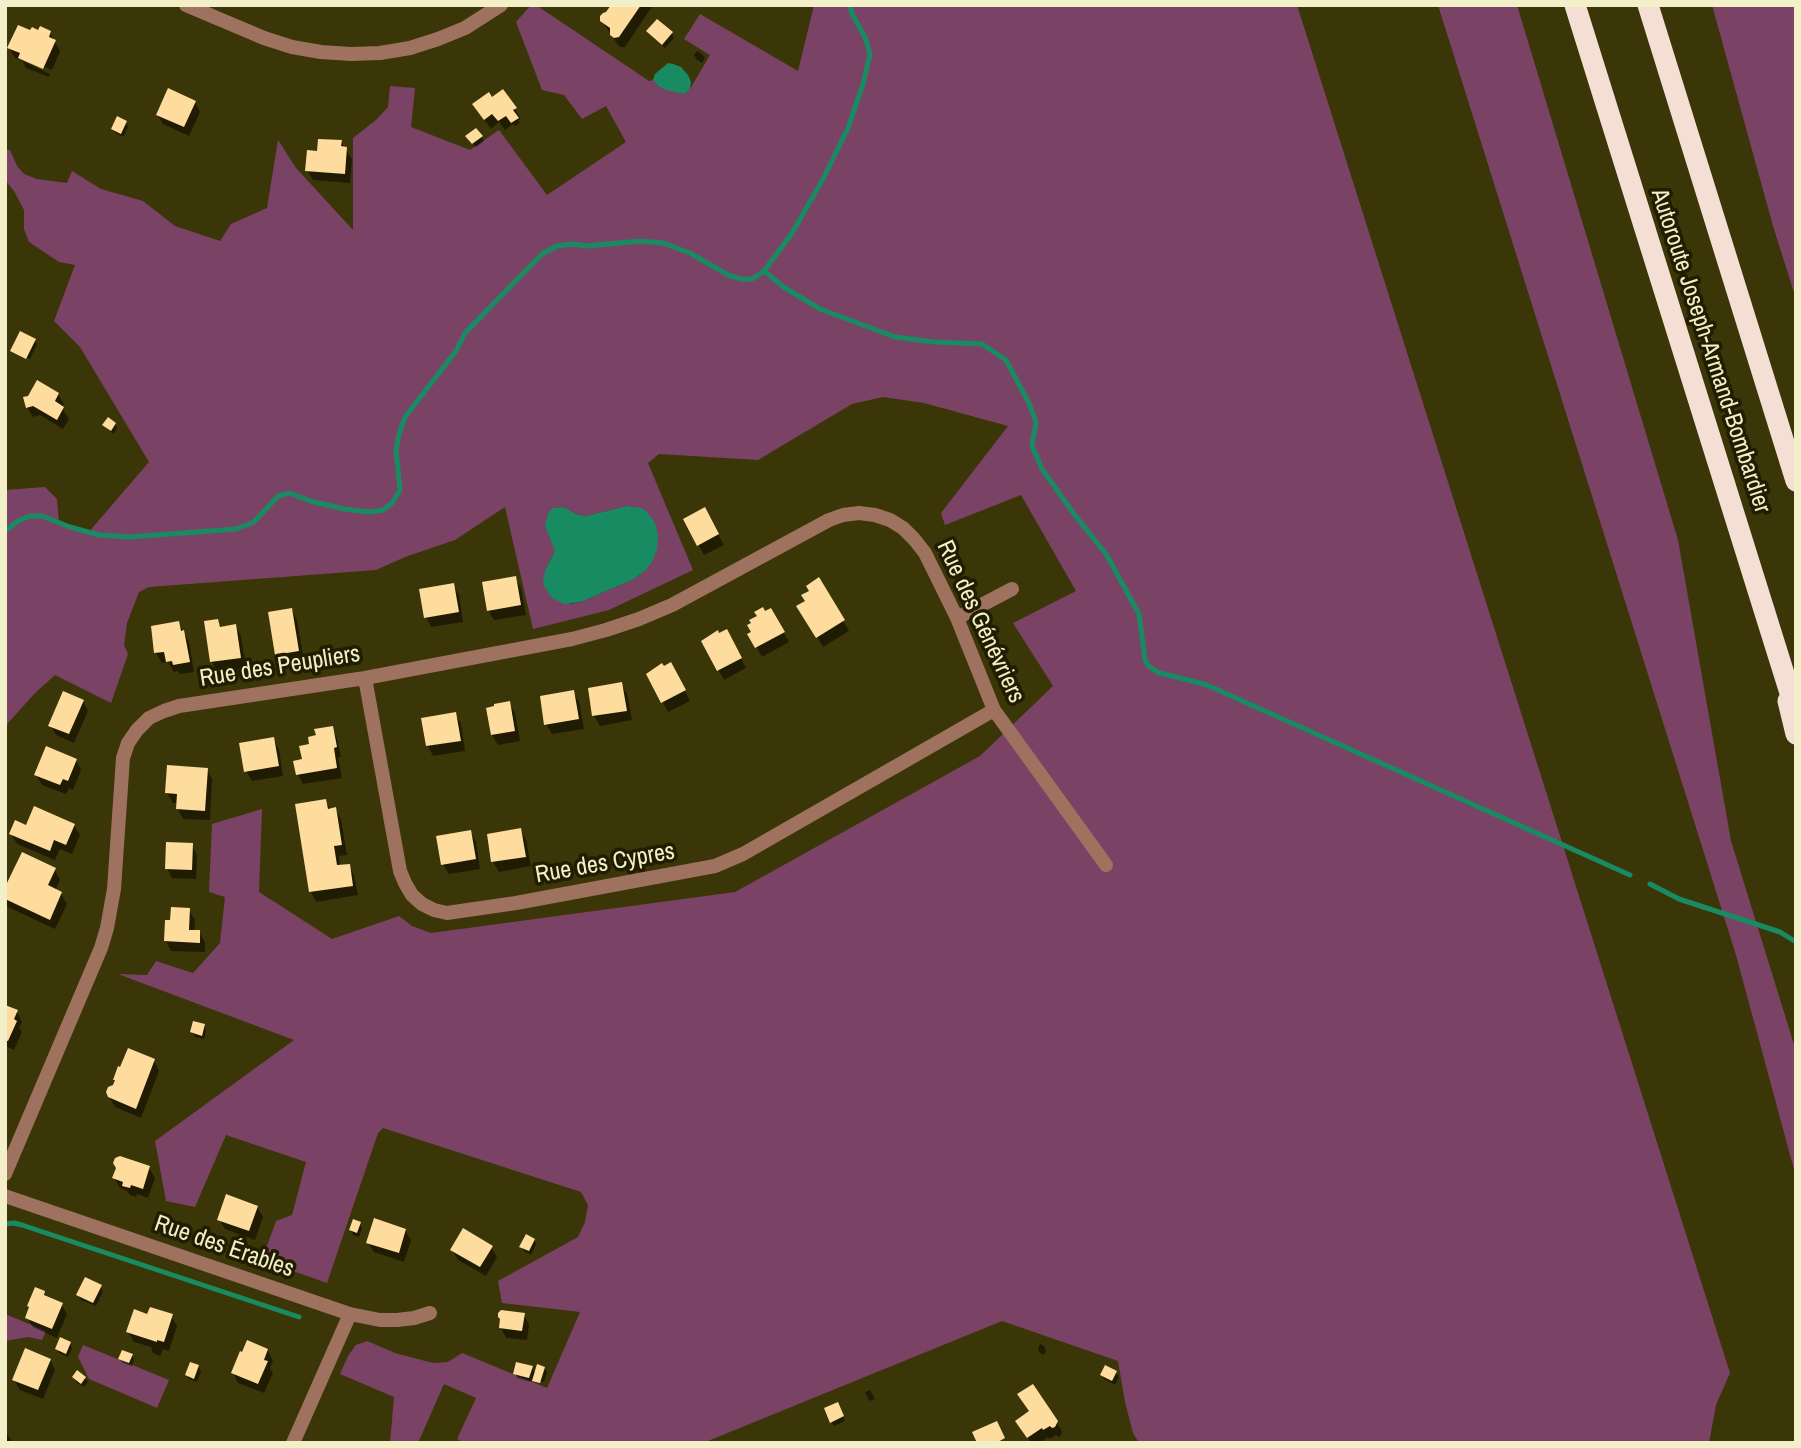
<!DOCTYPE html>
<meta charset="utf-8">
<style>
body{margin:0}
#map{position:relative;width:1801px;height:1448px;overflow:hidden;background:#3b3607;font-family:"Archivo Narrow",sans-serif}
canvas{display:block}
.frame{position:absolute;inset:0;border:7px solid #f3efc8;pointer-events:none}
</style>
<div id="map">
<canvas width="1801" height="1448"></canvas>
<div class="frame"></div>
</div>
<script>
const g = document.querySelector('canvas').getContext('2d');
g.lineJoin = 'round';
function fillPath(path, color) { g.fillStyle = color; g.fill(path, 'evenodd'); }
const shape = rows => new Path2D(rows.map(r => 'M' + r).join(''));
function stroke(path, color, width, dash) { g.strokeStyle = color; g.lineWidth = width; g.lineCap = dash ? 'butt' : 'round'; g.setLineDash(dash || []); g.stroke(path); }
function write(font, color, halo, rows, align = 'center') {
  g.font = font + ' "Archivo Narrow",sans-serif'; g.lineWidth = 7; g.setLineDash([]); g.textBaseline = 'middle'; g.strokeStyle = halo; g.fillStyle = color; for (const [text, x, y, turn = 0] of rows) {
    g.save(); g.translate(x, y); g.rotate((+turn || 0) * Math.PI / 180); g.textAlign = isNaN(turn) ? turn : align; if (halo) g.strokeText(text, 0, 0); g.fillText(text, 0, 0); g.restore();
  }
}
fillPath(shape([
 [531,5,536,5,649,81,653,80,658,86,684,94,690,89,710,55,684,39,700,14,798,71,814,5,1297,5,1730,1373,1716,1405,1709,1443,1139,1443,1133,1433,1125,1402,1118,1361,1002,1321,703,1443,465,1443,457,1439,476,1398,444,1384,418,1443,390,1443,394,1397,340,1374,348,1356,356,1345,367,1341,395,1353,433,1363,448,1362,462,1353,547,1388,580,1312,502,1303,498,1281,578,1237,585,1222,588,1205,581,1192,383,1128,378,1133,327,1283,262,1260,276,1221,292,1215,306,1162,226,1135,195,1207,166,1201,155,1141,294,1040,118,974,147,975,156,961,193,973,220,943,225,897,209,892,212,824,262,809,259,892,332,939,399,916,412,926,431,933,735,892,980,756,1053,686,1013,623,1076,591,1021,495,945,525,941,513,1008,426,924,403,883,397,852,404,758,460,659,454,648,463,693,570,609,610,533,629,505,507,455,540,405,557,376,570,149,587,139,592,127,623,124,645,128,654,111,703,55,675,36,692,8,723,5,730,5,490,45,487,57,499,59,523,88,533,149,462,80,347,54,321,75,265,59,262,29,242,24,229,24,210,14,191,5,180,5,150,10,150,17,166,24,174,37,179,67,183,72,171,101,189,143,201,175,226,220,241,231,224,267,208,278,140,296,168,353,230,353,138,376,120,388,107,390,86,415,88,411,127,470,150,499,130,547,195,626,142,606,106,582,119,564,95,542,90,516,22],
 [627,506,645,571,632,580,581,602,570,604,546,568,555,551,553,508,560,507,566,508,576,514,586,516],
 [1438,5,1517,5,1678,540,1731,841,1796,1051,1796,1177,1736,955],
 [1712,5,1796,5,1796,299,1773,226],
 [5,1314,46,1331,42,1340,28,1337,5,1341],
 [83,1345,169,1380,157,1408,89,1379,78,1357]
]), '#7a4365');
fillPath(shape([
 [668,63,673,64,681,67,688,75,691,82,690,89,684,94,666,90,658,86,653,80,655,74],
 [627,506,641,508,646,511,652,518,656,526,658,536,657,549,652,562,645,571,632,580,581,602,564,604,552,598,544,586,543,581,546,568,555,551,545,526,548,513,553,508,560,507,566,508,576,514,586,516]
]), '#198b62');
fillPath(shape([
 [613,5,653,5,625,47,621,47,618,45,602,21],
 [31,32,50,33,60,51,52,70,23,58,23,61,50,74,49,77,26,68,22,60,15,58,9,48],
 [648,32,671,33,674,38,665,48,651,36],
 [697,51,702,54,705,58,702,63,697,60,694,55],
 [492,99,515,109,521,119,518,120,520,123,515,126,513,124,505,130,499,122,491,129,480,114],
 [195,102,200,112,189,136,163,124,157,114],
 [126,123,128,127,123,137,116,133,113,129],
 [481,137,484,141,476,147,470,141],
 [341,142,352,159,350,183,313,180,307,170,319,153],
 [34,340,37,344,30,359,13,351,13,353,12,351],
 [58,394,64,404,62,408,69,419,63,429,40,415,33,417,27,407],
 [115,424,117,428,114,434,107,429,104,425],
 [704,509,724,545,704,555,685,520],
 [515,578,521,588,526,615,494,620,488,610],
 [819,580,849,631,823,647,799,606,807,601,810,592],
 [453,585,459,595,463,622,431,627,426,617],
 [292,610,297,620,304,661,282,664,277,654],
 [771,610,789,642,762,657,750,635,753,633,765,614],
 [217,621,222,628,235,626,241,636,246,668,217,672,212,662],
 [178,623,189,642,194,672,180,674,178,671,174,672,168,662,162,663,156,653],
 [703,642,732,642,746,668,724,680],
 [671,664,690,701,668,712,648,674],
 [621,684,627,694,632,720,600,726,594,716,590,689],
 [573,692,579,702,584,729,552,734,546,724],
 [83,701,88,711,74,743,56,735,50,725],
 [509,703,515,713,520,741,498,745,492,735],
 [455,714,461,724,465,751,433,756,428,746,423,719],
 [332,728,337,738,341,757,338,757,342,778,303,784,298,774,304,760,311,745],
 [273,739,279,749,283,776,252,781,246,771],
 [76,760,81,770,73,790,69,788,66,794,42,785,36,775],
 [207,769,212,779,210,820,183,819,178,809,178,803,173,803,167,793],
 [325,801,331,810,335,809,341,819,347,855,339,856,340,867,349,866,354,875,358,895,316,902,311,892,297,805],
 [74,825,80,835,72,854,60,849,55,860,17,844,11,834,26,827],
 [520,830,526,840,531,866,499,872,493,862,489,835],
 [470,832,476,842,480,869,449,874,443,864],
 [192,845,197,855,196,879,172,878,167,868],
 [55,870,60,880,55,891,61,894,67,904,55,929,8,907,5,901,5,891],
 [189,910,195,920,194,932,199,932,205,942,205,952,171,951,166,941,172,922],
 [5,1006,17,1012,22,1022,19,1028,22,1032,14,1050,5,1046],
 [204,1026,206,1030,204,1039,195,1037,192,1032],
 [154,1061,159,1071,141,1118,115,1107,109,1097,116,1082,115,1080],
 [149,1168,155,1178,148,1198,137,1194,136,1197,130,1195,127,1191,120,1188,114,1178],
 [257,1207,263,1217,255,1240,225,1229,219,1219],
 [360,1224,362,1228,359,1237,353,1235,351,1230],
 [405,1230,411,1240,404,1262,374,1252,368,1242],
 [534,1240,536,1244,531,1255,524,1251,521,1247],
 [491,1247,497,1257,486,1276,458,1260,452,1250],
 [100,1286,103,1291,96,1306,81,1300,78,1295],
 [44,1293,47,1298,61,1304,67,1314,57,1338,33,1327,27,1317],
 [524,1315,529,1325,527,1340,506,1338,501,1328],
 [148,1316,171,1316,177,1326,169,1351,163,1349,160,1356,153,1353,151,1347,134,1342,128,1332],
 [70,1343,72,1348,68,1357,59,1353,57,1349],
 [1040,1344,1044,1346,1046,1351,1044,1355,1040,1353,1038,1349],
 [267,1350,273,1360,270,1368,273,1373,264,1393,238,1383,233,1373],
 [132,1355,134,1360,132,1366,123,1363,120,1359],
 [50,1360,55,1370,43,1399,20,1390,14,1380],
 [198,1366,201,1371,197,1382,189,1379,187,1375],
 [532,1368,536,1374,544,1368,547,1372,544,1382,535,1380,535,1382,532,1378,531,1382,517,1378,515,1373],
 [1116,1373,1119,1377,1115,1385,1104,1379,1102,1375],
 [74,1377,85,1378,88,1382,84,1387,76,1382],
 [870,1390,875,1399,869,1401,865,1392],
 [837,1404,845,1421,834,1426,831,1422],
 [1056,1421,1062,1432,1060,1437,1056,1435,1050,1439,1048,1437,1040,1443,1031,1443,1023,1431],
 [5,1430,11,1440,10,1443,5,1443]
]), '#0007');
stroke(shape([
 [764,271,785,288,820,309,895,337,934,342,982,344,1006,360,1029,403,1036,422,1032,446,1042,469,1074,514,1106,554,1139,614,1145,660,1149,666,1157,672,1207,685,1630,875],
 [5,531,18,521,30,516,42,516,70,527,99,535,130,537,236,529,254,522,278,496,290,493,310,501,344,509,369,512,383,510,392,503,400,490,396,450,399,434,405,417,456,351,465,333,542,254,557,246,572,244,587,246,640,241,663,243,690,253,728,275,741,279,752,279,764,271,792,233,823,179,848,128,863,84,870,54,865,37,852,14,850,5],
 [1650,884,1679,899,1780,932,1796,942],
 [5,1224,14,1223,22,1225,299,1317]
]), '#198b62', 5);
fillPath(shape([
 [611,5,641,5,619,37,614,38,610,35,610,28,600,21,600,16,603,13,606,12],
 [657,19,673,32,662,45,646,31],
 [18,25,30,30,32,27,38,30,40,26,51,31,49,37,56,40,43,69,18,58,20,53,7,48],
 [168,88,196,101,184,127,156,115],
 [503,89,517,108,513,110,519,118,511,123,506,116,498,121,492,114,484,120,472,104,489,92,492,97],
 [117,116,127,121,121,134,111,129],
 [476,128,483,136,472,144,465,136],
 [318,139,342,140,341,146,347,147,345,174,305,171,307,150,317,151],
 [20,331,36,339,26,359,10,351],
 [37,380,59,393,55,401,64,407,57,420,33,406,26,408,23,397,28,396],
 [108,417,116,423,111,431,102,425],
 [705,507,719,534,697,546,683,519],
 [516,576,521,605,487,611,482,582],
 [819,577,845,620,816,638,796,606,805,601,801,595,809,591,806,586],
 [454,583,459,612,424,618,419,589],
 [763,607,765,611,771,608,785,632,755,648,747,634,751,632,747,625,751,623,749,620,757,616,754,612],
 [292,608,299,651,275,655,268,612],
 [218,619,220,627,236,624,241,658,210,662,204,621],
 [179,621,181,631,184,630,190,662,173,665,172,661,166,662,164,652,154,653,151,626],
 [727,629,742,658,717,671,701,641,718,630,719,633],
 [671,662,686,690,661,703,646,674,662,663,664,666],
 [622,682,627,711,592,716,588,688],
 [574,690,579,719,544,725,540,696],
 [63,691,84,700,69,734,48,726],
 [510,701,515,731,491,735,486,708,494,706,494,704],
 [456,712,461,741,426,746,421,718],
 [333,726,337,747,334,748,337,768,296,775,293,761,302,759,299,746,309,744,308,737,316,735,314,729],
 [274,737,279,766,244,772,239,743],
 [46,746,77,759,68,781,63,779,60,785,34,775],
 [167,765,208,768,205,811,176,809,177,794,165,793],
 [326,799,328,809,336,807,342,845,334,846,337,865,350,864,353,886,309,892,295,804],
 [34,806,75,824,66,845,54,840,50,851,9,834,15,820,26,825],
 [521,828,526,857,491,862,487,834],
 [471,830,476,859,441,865,436,836],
 [166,842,193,843,192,870,165,869],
 [22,852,56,868,48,885,62,892,50,920,5,899,5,887],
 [171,907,190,908,189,930,200,930,200,943,164,941,165,920,170,920],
 [5,1005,18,1010,14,1019,17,1021,8,1041,5,1040],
 [193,1021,205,1024,202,1036,190,1032],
 [128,1048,155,1059,136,1109,108,1097,106,1092,108,1087,113,1085,115,1080,113,1080,118,1066,120,1067],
 [120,1156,150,1166,143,1189,131,1185,130,1188,122,1186,123,1182,112,1178,116,1168,113,1163,115,1158],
 [226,1194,258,1206,249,1231,217,1220],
 [374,1218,406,1229,399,1253,366,1243],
 [353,1219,361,1222,357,1233,349,1230],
 [463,1228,493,1246,480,1267,450,1250],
 [526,1234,535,1239,529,1251,519,1247],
 [85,1277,102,1285,93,1303,76,1295],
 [35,1287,45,1291,44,1295,63,1303,52,1329,25,1318,29,1307,27,1306],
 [150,1307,173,1314,164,1342,157,1340,157,1342,126,1332,134,1309,147,1314],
 [501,1310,525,1313,522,1331,499,1328,500,1319,498,1317,498,1313],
 [60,1337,71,1342,66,1354,55,1349],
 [247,1340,268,1349,264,1360,268,1361,258,1384,231,1373,240,1351,242,1352],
 [25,1348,51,1359,38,1390,12,1380],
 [122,1350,133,1354,129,1363,118,1359],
 [190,1362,199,1365,194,1379,185,1375],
 [516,1362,533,1366,529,1378,513,1374],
 [537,1364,545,1367,540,1383,532,1381],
 [1105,1365,1117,1371,1112,1381,1100,1375],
 [77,1370,86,1377,81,1384,72,1377],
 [1033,1384,1058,1421,1055,1427,1052,1428,1050,1426,1043,1430,1042,1428,1027,1438,1015,1421,1029,1411,1017,1394],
 [838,1402,844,1416,830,1423,824,1408],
 [997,1421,1005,1438,996,1443,977,1443,972,1432]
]), '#fddc9e');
stroke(shape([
 [186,5,264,38,292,47,321,52,351,54,380,53,410,48,438,39,465,28,501,5],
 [957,618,1012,589],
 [365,678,400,871,405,883,412,895,422,904,434,910,447,913,516,903,715,866,743,854,994,710],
 [5,1174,101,948,107,928,114,889,123,758,128,743,137,730,149,718,164,711,179,706,365,678,572,639,606,630,639,619,672,605,829,520,843,515,859,513,875,515,890,520,903,528,914,539,925,553,957,618,994,710,1106,865],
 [5,1196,350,1314,380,1320,397,1320,414,1318,430,1313],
 [293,1443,350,1314]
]), '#9f715f', 14);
stroke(shape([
 [1575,5,1796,712],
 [1648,5,1796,481],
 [1788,701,1796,734]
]), '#f5ded4', 21);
write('24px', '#f3efc8', '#211d00', [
 ["Autoroute Joseph-Armand-Bombardier",1710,351,72],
 ["Rue des Génévriers",980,622,65],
 ["Rue des Peupliers",280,667,-9],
 ["Rue des Cypres",605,864,-10],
 ["Rue des Érables",224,1247,19]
]);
</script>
